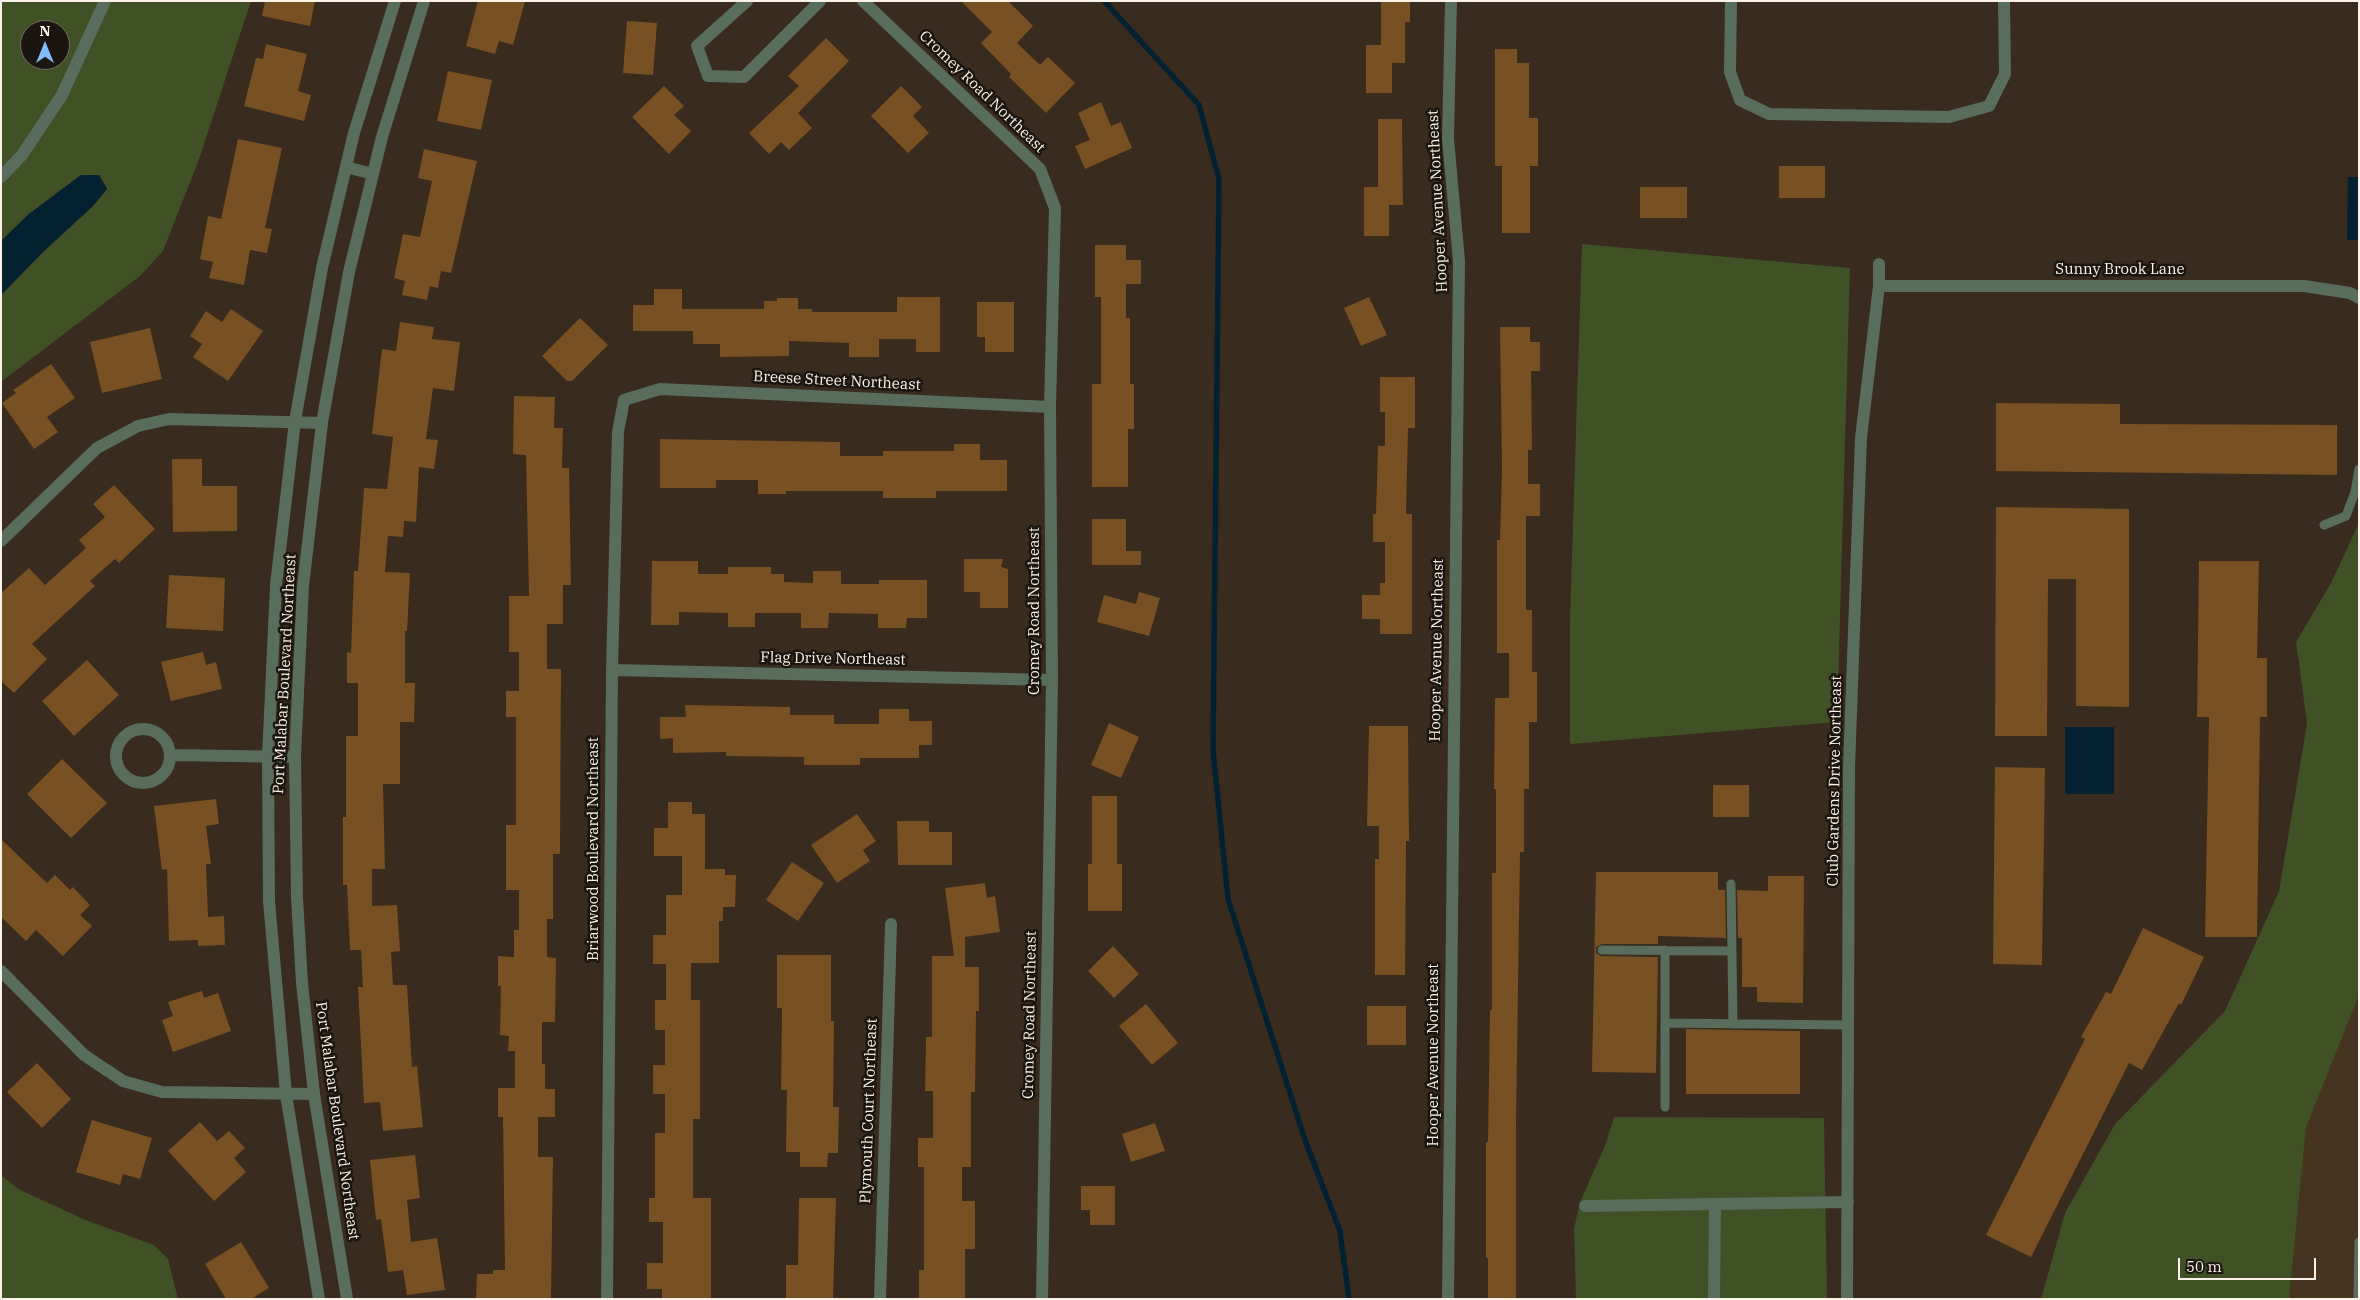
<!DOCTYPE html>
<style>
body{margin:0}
#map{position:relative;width:2360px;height:1300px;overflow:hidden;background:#392b1d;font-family:"IBM Plex Serif",serif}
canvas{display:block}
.frame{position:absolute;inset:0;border:2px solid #fbf2e9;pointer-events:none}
.north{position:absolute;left:20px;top:20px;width:50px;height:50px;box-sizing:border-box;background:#1b150f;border:1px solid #756d66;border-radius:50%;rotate:0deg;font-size:14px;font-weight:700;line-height:20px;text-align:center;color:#fbf2e9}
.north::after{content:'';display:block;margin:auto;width:18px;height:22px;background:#82bcfa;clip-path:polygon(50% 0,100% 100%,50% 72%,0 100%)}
.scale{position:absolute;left:2178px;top:1258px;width:138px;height:22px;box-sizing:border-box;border:2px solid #fbf2e9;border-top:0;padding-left:6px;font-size:15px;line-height:18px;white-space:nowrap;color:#fbf2e9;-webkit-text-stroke:4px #1b150f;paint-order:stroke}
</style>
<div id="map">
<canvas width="2360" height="1300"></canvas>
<div class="frame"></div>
<div class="north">N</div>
<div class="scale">50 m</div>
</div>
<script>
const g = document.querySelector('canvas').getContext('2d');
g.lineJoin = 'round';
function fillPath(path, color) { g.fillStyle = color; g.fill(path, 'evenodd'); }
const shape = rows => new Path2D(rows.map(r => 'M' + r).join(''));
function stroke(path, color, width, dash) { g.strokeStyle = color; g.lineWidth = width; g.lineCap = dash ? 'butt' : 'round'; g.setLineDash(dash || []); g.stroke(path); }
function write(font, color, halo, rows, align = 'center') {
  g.font = font + ' "IBM Plex Serif",serif'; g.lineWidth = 5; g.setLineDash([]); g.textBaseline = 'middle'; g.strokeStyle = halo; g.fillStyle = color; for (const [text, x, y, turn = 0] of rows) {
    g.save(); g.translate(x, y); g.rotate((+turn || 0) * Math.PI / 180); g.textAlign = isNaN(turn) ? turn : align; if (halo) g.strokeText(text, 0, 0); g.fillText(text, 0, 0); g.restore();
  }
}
fillPath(shape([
 [2359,995,2359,1299,2289,1299,2306,1128]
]), '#463320');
fillPath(shape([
 [1,1,251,1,198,162,163,251,140,276,1,382,1,295,44,251,93,206,107,189,99,175,81,175,29,214,1,241],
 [30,30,60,30,60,60,30,60],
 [1582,244,1850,268,1837,722,1570,744,1570,618],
 [2359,523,2359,995,2306,1128,2289,1299,2041,1299,2065,1213,2115,1124,2225,1011,2279,891,2307,723,2296,642,2331,583],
 [1614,1117,1824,1118,1827,1299,1576,1299,1574,1229,1580,1202,1605,1146],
 [1,1175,20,1190,88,1221,154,1245,168,1259,178,1299,1,1299]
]), '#405125');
fillPath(shape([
 [81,175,99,175,107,189,93,206,44,251,1,295,1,241,29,214],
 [2348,177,2359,177,2359,240,2347,240],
 [2065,727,2114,727,2114,794,2065,794]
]), '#042132');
stroke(shape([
 [1104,1,1199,105,1219,179,1213,750,1228,899,1305,1140,1340,1231,1349,1299]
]), '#042132', 5.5);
fillPath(shape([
 [265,1,315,1,310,26,262,16],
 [478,1,525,1,513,45,499,41,495,54,466,46],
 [961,1,1008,1,1033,26,1017,43,1040,65,1048,57,1075,83,1046,113,1009,77,1011,74,981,43,992,32],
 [1381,1,1410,1,1410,22,1405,22,1405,63,1392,63,1392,93,1366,93,1366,45,1381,45],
 [627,21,657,23,653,75,623,73],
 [826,38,849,61,798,113,812,128,789,150,781,142,769,154,749,133,799,86,788,76],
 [266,44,307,54,298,91,311,95,304,121,244,106,256,58,263,59],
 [1495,49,1517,49,1517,63,1529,63,1529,118,1538,118,1538,166,1530,166,1530,233,1502,233,1502,166,1495,166],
 [448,71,492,80,481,130,437,121],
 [664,86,684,106,674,115,691,131,669,154,632,117],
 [901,86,922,107,913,116,929,133,908,153,871,116],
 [1101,102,1111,126,1121,122,1132,148,1085,169,1075,146,1090,140,1078,113],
 [1378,119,1402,119,1403,205,1389,205,1389,236,1364,236,1364,187,1378,187],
 [238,139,282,148,265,228,272,229,267,253,250,250,244,285,209,278,213,262,200,259,208,216,221,219],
 [424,149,477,161,451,273,441,271,438,288,430,286,427,300,402,295,405,281,394,278,403,234,420,237,432,181,418,178],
 [1779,166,1825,166,1825,198,1779,198],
 [1640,187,1687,187,1687,218,1640,218],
 [1095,245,1126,245,1126,260,1141,260,1141,284,1126,284,1126,318,1130,318,1130,384,1134,384,1134,429,1128,429,1128,487,1092,487,1092,384,1101,384,1101,297,1095,297],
 [654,289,682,289,682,309,764,309,764,301,777,301,777,298,798,298,798,309,812,309,812,312,897,312,897,297,940,297,940,352,916,352,916,339,879,339,879,357,849,357,849,343,789,341,789,356,720,357,720,344,693,344,693,331,633,331,633,305,654,305],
 [1369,297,1387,335,1361,346,1344,308],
 [977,302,1014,302,1014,352,985,352,985,337,977,337],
 [231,309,263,331,228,381,193,357,202,344,190,336,206,311,222,322],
 [580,318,608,345,572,381,567,381,542,356],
 [400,322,434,327,432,339,460,342,454,391,433,388,426,439,438,440,434,469,419,467,416,522,404,521,403,537,388,536,385,572,410,573,407,631,405,631,405,683,415,683,414,722,400,722,400,784,383,784,385,869,372,869,372,906,397,905,400,951,391,952,393,985,407,985,412,1067,417,1066,423,1127,383,1131,380,1102,364,1103,358,987,363,987,361,950,350,950,347,885,343,885,343,817,346,817,346,736,358,736,358,683,347,683,347,652,351,653,354,571,358,571,364,488,387,489,393,437,372,434,382,349,396,351],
 [1500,327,1530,327,1530,342,1540,342,1540,371,1531,371,1532,450,1528,450,1528,484,1540,484,1540,516,1526,516,1526,610,1532,610,1532,672,1537,672,1537,722,1529,722,1529,789,1524,789,1524,852,1520,852,1516,1123,1516,1299,1488,1299,1488,1258,1486,1258,1486,1142,1488,1142,1490,1010,1492,1010,1492,873,1496,873,1496,789,1494,789,1495,698,1509,698,1509,653,1497,653,1497,540,1500,540,1502,469],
 [150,328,162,379,102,393,90,342],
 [51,364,75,398,47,417,58,432,34,449,2,403,16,393,13,390],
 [1380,377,1415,377,1415,428,1408,428,1406,514,1412,514,1412,634,1380,634,1380,619,1362,619,1362,595,1380,595,1380,583,1385,583,1385,542,1373,542,1373,514,1376,514,1378,446,1385,446,1385,412,1380,412],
 [514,396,555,397,554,428,563,428,562,468,569,468,571,585,563,585,563,624,547,624,547,669,561,669,560,854,553,854,553,919,547,919,547,957,556,958,555,1022,542,1022,542,1064,545,1064,545,1089,555,1089,555,1117,538,1117,538,1157,553,1157,551,1299,476,1299,477,1274,493,1274,493,1270,505,1270,503,1117,498,1117,498,1088,515,1088,515,1051,508,1051,509,1036,500,1035,501,986,498,986,498,956,514,957,514,930,519,930,519,890,506,890,506,825,516,825,516,717,506,717,506,691,519,691,519,652,509,652,509,596,529,596,526,455,513,454],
 [1996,403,2120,404,2120,424,2337,425,2337,475,1996,471],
 [660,439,840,442,840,456,883,456,883,451,954,451,954,444,980,444,980,460,1007,460,1007,491,936,491,936,498,883,498,883,491,786,491,786,494,758,494,758,480,716,480,716,488,660,488],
 [172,459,202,459,202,486,237,486,237,531,173,532],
 [114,485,155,529,119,563,115,559,90,581,95,586,32,644,47,659,14,693,1,681,1,593,29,568,45,585,86,548,79,540,105,517,93,504],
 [1996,507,2129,509,2129,707,2076,706,2076,579,2048,579,2047,736,1995,736],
 [1092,519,1126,519,1126,551,1141,551,1141,565,1092,565],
 [964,559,1003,559,1001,567,1008,569,1008,608,980,608,980,592,964,592],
 [652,561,698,561,698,574,728,574,728,567,771,567,771,574,784,574,784,582,813,583,813,571,841,571,841,584,879,584,879,580,927,580,927,618,907,618,906,628,878,628,878,614,829,613,828,628,801,628,801,613,755,613,755,627,728,627,728,613,679,612,679,625,651,625],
 [2199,561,2259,561,2257,658,2267,658,2267,717,2260,717,2257,937,2205,937,2209,717,2197,717],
 [169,575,225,578,223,631,166,628],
 [1139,592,1160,598,1149,636,1097,622,1104,595,1136,604],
 [203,652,206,665,216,662,222,689,171,701,161,662],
 [87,660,119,695,74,736,42,701],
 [685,705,790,707,790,715,834,715,834,724,879,724,879,709,909,709,909,721,932,721,932,745,919,745,919,758,860,758,860,765,804,765,804,757,726,756,726,752,673,753,673,738,660,739,660,717,686,717],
 [1109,723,1139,737,1121,778,1091,765],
 [1369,726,1408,726,1409,841,1406,841,1405,975,1375,975,1375,859,1379,859,1379,826,1367,826],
 [62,759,107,803,71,838,27,794],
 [1995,767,2045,768,2042,965,1993,964],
 [1713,785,1749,785,1749,817,1713,817],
 [1092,796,1117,796,1117,864,1122,864,1122,911,1088,911,1088,864,1092,864],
 [216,799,219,824,206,826,211,864,206,864,208,917,224,916,225,945,198,946,198,940,169,941,167,869,162,870,154,806],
 [668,802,692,802,692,814,705,814,705,869,725,869,725,875,736,875,735,907,723,907,723,921,719,921,719,963,691,963,691,1000,700,1000,700,1119,693,1119,693,1198,711,1198,711,1299,662,1299,662,1289,647,1289,647,1263,663,1263,663,1222,649,1222,649,1198,655,1198,655,1133,665,1133,665,1094,653,1094,653,1065,665,1065,665,1030,655,1030,655,1000,666,1000,666,964,653,964,653,935,666,935,666,895,682,895,682,856,654,856,654,828,668,828],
 [857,814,876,841,863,850,870,861,837,883,811,845],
 [897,821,929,821,929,832,952,832,952,865,898,865],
 [1,839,47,883,55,875,70,890,73,887,90,905,80,915,92,926,63,956,36,930,26,941,1,917],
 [792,862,824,883,798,921,766,900],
 [1596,872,1718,872,1718,890,1725,890,1726,938,1658,936,1658,944,1602,944,1596,947,1596,953,1601,956,1658,957,1656,1073,1592,1072],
 [1768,876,1804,876,1803,1003,1757,1002,1757,987,1742,987,1742,938,1738,938,1737,890,1768,891],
 [985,883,987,898,995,896,1000,932,965,937,965,967,979,967,979,1011,976,1011,975,1092,971,1092,971,1167,962,1167,962,1201,975,1201,975,1249,965,1249,965,1299,919,1299,919,1270,924,1270,924,1167,918,1167,918,1138,933,1138,933,1091,925,1091,926,1037,932,1037,932,956,954,956,945,888],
 [2143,928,2204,957,2181,1005,2179,1003,2142,1070,2129,1063,2031,1257,1986,1235,2085,1039,2081,1037,2106,992,2111,994],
 [1113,946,1139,974,1114,998,1088,971],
 [777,955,831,955,831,1021,834,1021,833,1107,839,1107,838,1153,828,1153,827,1167,800,1167,800,1152,786,1152,787,1090,781,1090,782,1008,777,1008],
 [202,991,204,998,218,993,231,1031,173,1052,162,1020,173,1016,168,1002],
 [1146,1004,1178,1043,1152,1065,1119,1026],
 [1367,1006,1406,1006,1406,1045,1367,1045],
 [1686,1029,1800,1031,1800,1094,1686,1094],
 [37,1063,71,1099,42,1128,7,1092],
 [92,1120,152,1138,140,1179,123,1174,120,1185,76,1172],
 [200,1122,217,1141,229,1131,245,1148,234,1158,246,1172,214,1201,168,1151],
 [1155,1123,1165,1151,1131,1162,1122,1134],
 [415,1155,420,1198,407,1200,411,1242,437,1238,445,1290,407,1295,403,1270,388,1272,381,1219,376,1220,370,1160],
 [1081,1186,1115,1186,1115,1225,1090,1225,1090,1210,1081,1210],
 [799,1198,836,1198,833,1299,786,1299,786,1265,798,1265],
 [241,1242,269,1288,251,1299,226,1299,205,1264]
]), '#775023');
stroke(shape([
 [2324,525,2346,516,2355,492,2359,469],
 [1731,884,1733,1024],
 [1602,950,1732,951],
 [1665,950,1665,1107],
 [1665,1023,1849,1025],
 [2358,1299,2359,1242]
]), '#586d5c', 9);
stroke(shape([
 [747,1,697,46,708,76,744,77,820,1],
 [863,1,1040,169,1055,208,1050,407,1052,680,1042,1299],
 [1731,1,1730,72,1740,100,1769,114,1949,117,1989,106,2005,74,2004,1],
 [1,177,22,155,62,95,105,1],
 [1879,286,2304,286,2350,293,2359,298],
 [1,541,97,448,138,426,169,419,322,423],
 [612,670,1052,680],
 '116 756a27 27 0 1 1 54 0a27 27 0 1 1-54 0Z',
 [171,755,295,757],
 [1,971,84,1055,123,1081,162,1092,314,1094],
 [1585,1206,1848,1202],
 [607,1299,612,670,618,432,624,400,660,389,1050,407],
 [880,1299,891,924],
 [1448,1299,1459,261,1448,139,1451,1],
 [1714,1299,1715,1204],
 [1847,1299,1849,768,1861,438,1879,286,1879,264]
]), '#586d5c', 12);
stroke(shape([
 [346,167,373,174],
 [319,1299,286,1094,269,901,268,757,276,585,295,421,322,268,354,133,395,1],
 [347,1299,314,1094,302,983,297,898,295,757,303,586,322,423,349,272,382,137,424,1]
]), '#586d5c', 12);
write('15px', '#fbf2e9', '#1b150f', [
 ["Cromey Road Northeast",982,92,44],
 ["Hooper Avenue Northeast",1438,201,-93],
 ["Sunny Brook Lane",2120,270],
 ["Breese Street Northeast",837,381,3],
 ["Cromey Road Northeast",1035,611,-90],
 ["Hooper Avenue Northeast",1437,650,-89],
 ["Flag Drive Northeast",833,659,1],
 ["Port Malabar Boulevard Northeast",285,674,-87],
 ["Club Gardens Drive Northeast",1835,781,-89],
 ["Briarwood Boulevard Northeast",594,849,-90],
 ["Cromey Road Northeast",1030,1015,-89],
 ["Hooper Avenue Northeast",1434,1055,-90],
 ["Plymouth Court Northeast",869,1111,-88],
 ["Port Malabar Boulevard Northeast",337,1121,82]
]);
</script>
